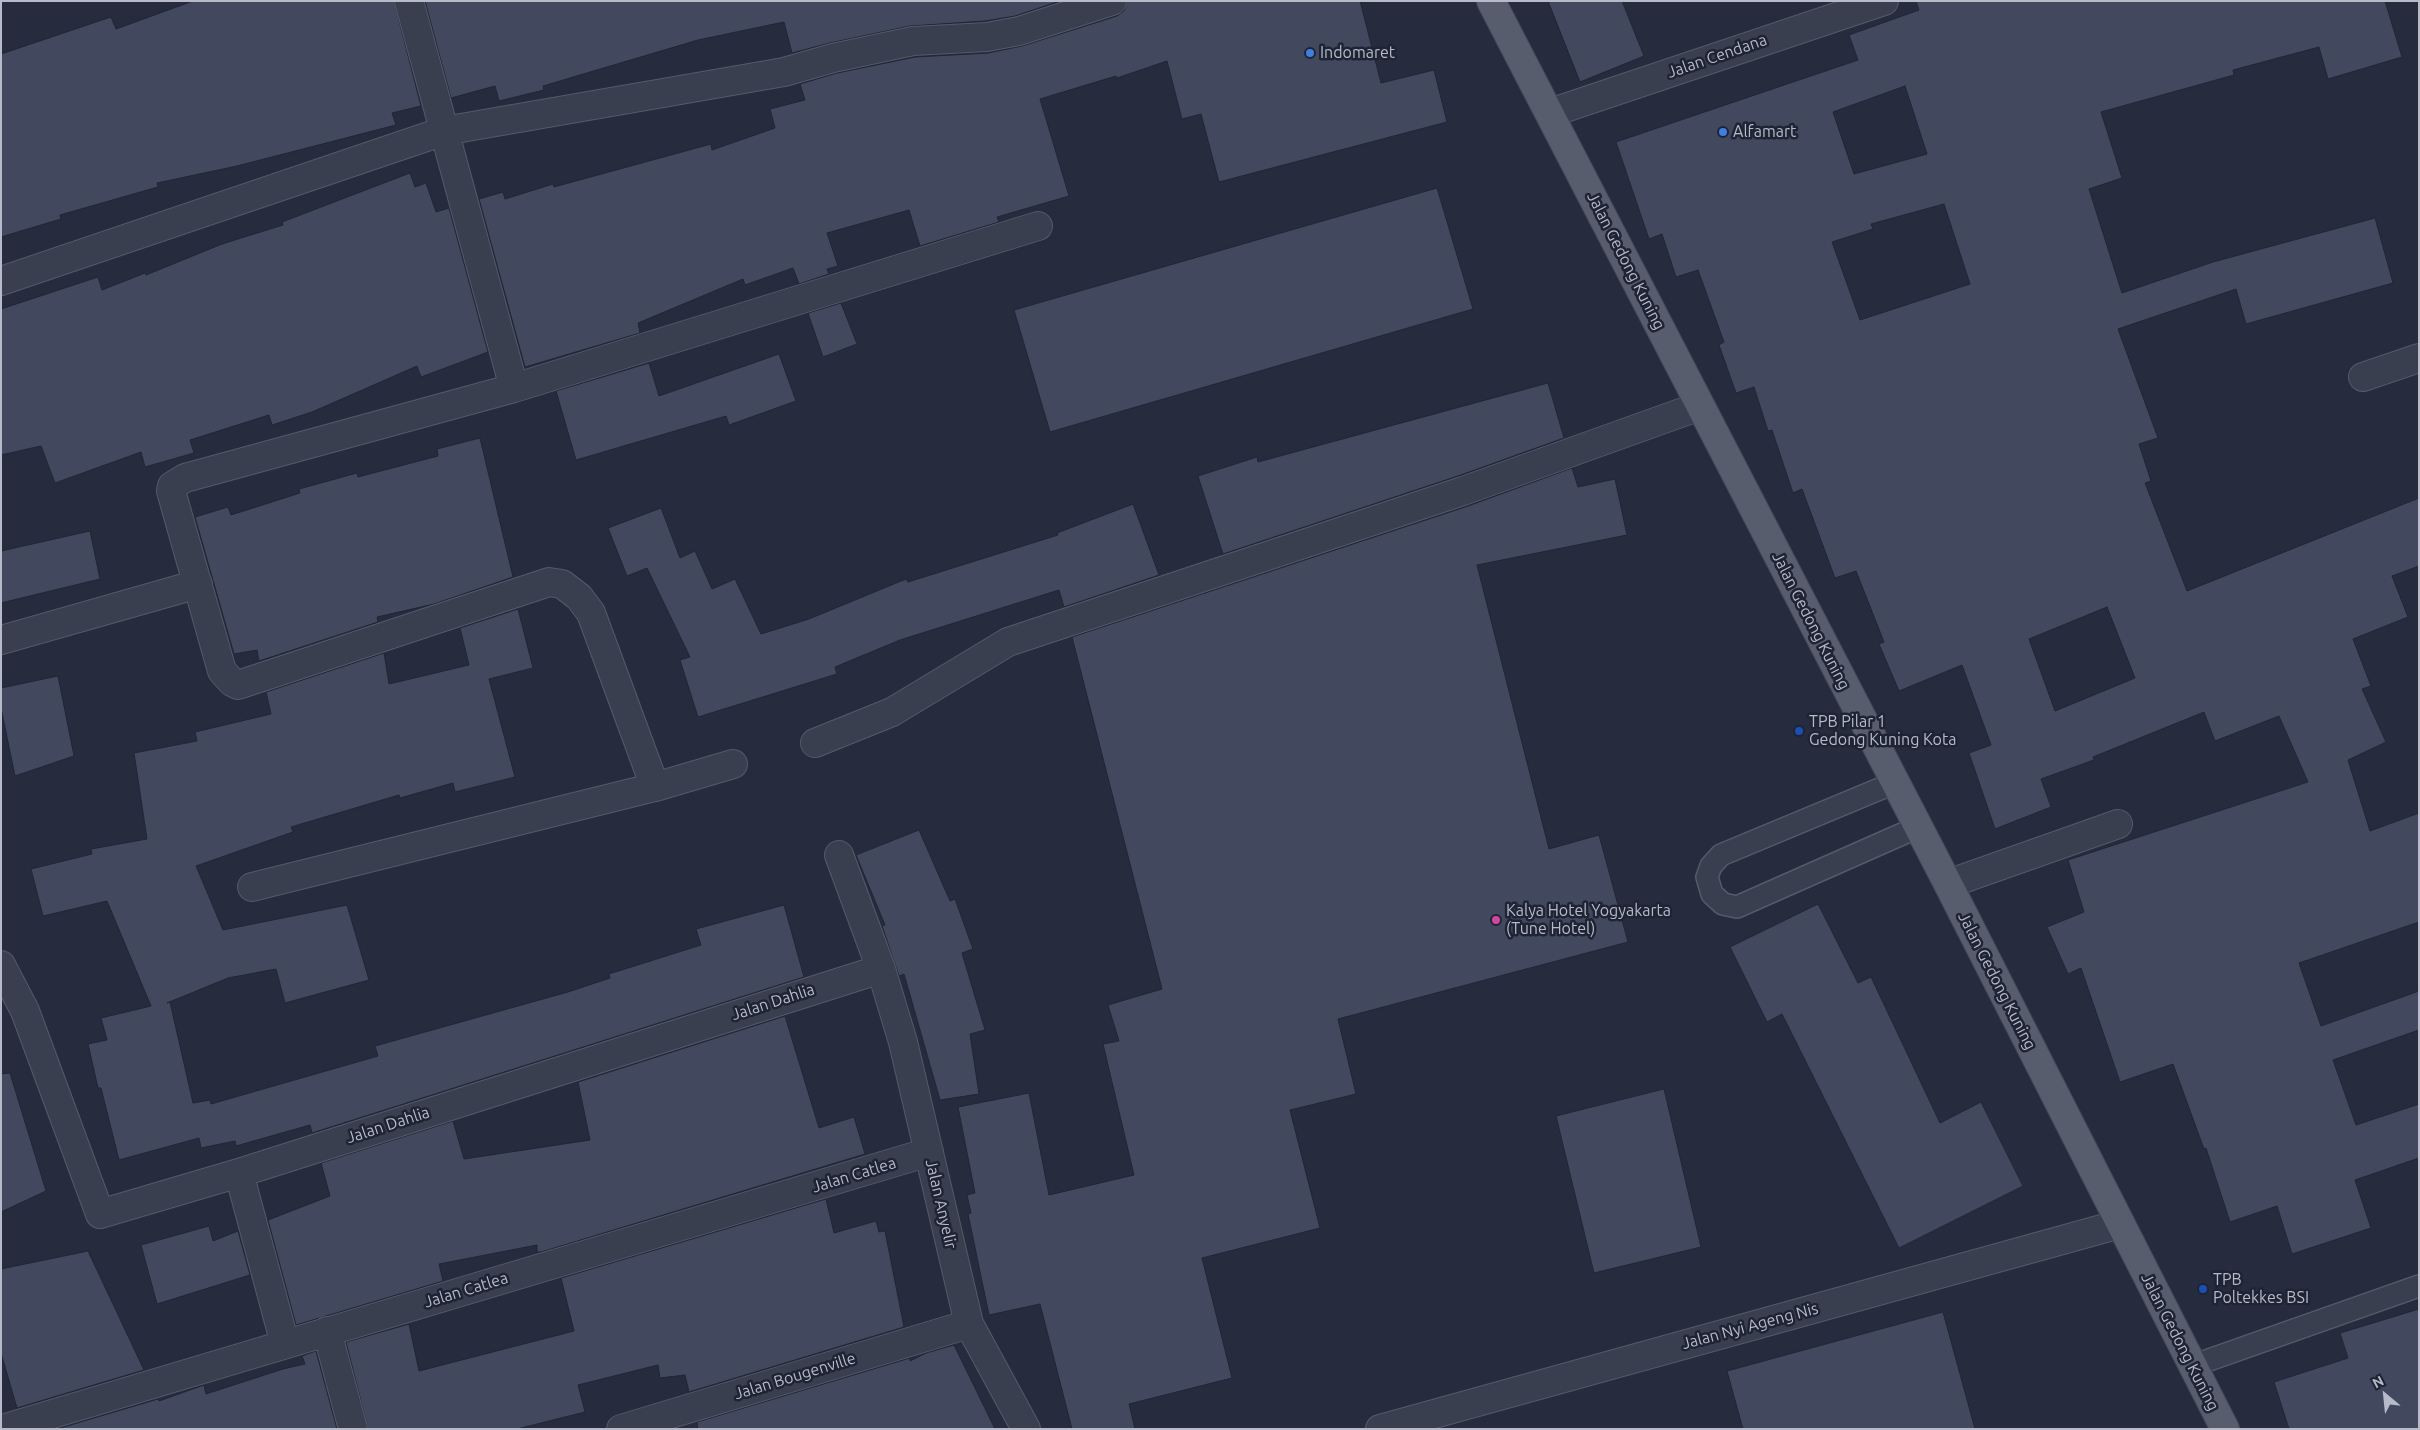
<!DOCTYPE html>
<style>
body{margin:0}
#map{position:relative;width:2420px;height:1430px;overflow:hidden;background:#262c3e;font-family:Ubuntu,sans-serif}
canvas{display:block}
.frame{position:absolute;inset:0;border:2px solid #b6bac9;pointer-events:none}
.north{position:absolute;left:2360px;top:1370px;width:50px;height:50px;-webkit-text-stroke:4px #1f2434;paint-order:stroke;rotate:332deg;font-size:14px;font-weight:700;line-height:20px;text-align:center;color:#b6bac9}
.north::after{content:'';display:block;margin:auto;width:18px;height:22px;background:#b6bac9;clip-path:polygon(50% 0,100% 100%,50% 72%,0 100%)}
</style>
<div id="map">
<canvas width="2420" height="1430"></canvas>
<div class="frame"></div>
<div class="north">N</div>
</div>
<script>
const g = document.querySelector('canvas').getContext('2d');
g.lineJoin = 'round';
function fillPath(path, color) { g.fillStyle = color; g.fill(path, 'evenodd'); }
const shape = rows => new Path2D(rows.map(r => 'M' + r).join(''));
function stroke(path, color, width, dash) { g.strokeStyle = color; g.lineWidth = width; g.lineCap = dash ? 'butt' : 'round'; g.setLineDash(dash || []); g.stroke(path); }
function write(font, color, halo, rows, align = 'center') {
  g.font = font + ' Ubuntu,sans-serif'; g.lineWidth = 5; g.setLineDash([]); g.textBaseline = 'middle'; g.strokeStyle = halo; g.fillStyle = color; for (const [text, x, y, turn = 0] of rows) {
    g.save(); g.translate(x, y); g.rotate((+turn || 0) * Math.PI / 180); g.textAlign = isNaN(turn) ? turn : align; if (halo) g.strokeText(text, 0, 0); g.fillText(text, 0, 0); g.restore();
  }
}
const building = shape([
 [193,1,394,1,421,106,392,113,396,125,237,166,157,183,158,187,60,215,61,219,1,237,1,54,111,17,116,29,193,1],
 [425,1,1060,1,1015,16,985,21,910,26,830,43,792,53,784,22,698,40,543,86,544,90,499,101,495,86,451,98,425,1],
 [1127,1,1360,1,1381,83,1434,70,1447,122,1219,182,1201,114,1182,119,1167,61,1117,78,1116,76,1040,99,1069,196,997,217,999,222,920,246,909,210,827,233,838,266,827,269,829,274,799,284,793,268,745,285,743,279,638,323,640,333,525,367,479,199,503,192,505,199,553,184,554,187,711,144,712,150,775,128,770,109,805,100,800,84,837,73,915,57,988,53,1022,46,1117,16,1124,11,1127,1],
 [1548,1,1622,1,1644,56,1580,82,1548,1],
 [1916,1,2385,1,2402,57,2328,79,2319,47,2233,70,2234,75,2101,112,2122,178,2089,189,2122,293,2213,262,2375,218,2393,283,2246,324,2236,289,2118,329,2158,438,2139,444,2151,481,2145,483,2187,591,2419,498,2419,566,2392,576,2408,617,2353,639,2371,686,2362,689,2386,742,2348,760,2370,831,2419,813,2419,922,2299,963,2321,1026,2419,991,2419,1030,2333,1060,2356,1125,2419,1104,2419,1158,2355,1180,2371,1228,2292,1254,2277,1206,2230,1222,2206,1148,2204,1149,2173,1064,2120,1082,2081,968,2068,974,2047,927,2084,912,2068,860,2308,782,2279,716,2215,741,2204,712,2093,757,2094,760,2041,779,2051,807,1995,829,1969,753,1991,745,1962,665,1899,691,1879,644,1884,642,1856,571,1835,578,1802,489,1793,493,1772,430,1768,431,1754,387,1736,393,1719,345,1724,342,1698,270,1676,277,1662,234,1649,239,1616,142,1858,60,1849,35,1919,10,1916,1],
 [1905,86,1927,154,1854,174,1833,112,1905,86],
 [1944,204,1970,284,1860,320,1832,242,1873,229,1871,224,1944,204],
 [2107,607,2135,678,2055,711,2029,639,2107,607],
 [410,173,415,187,426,183,436,212,449,208,488,352,421,377,417,366,312,412,272,425,269,415,190,440,194,453,145,467,141,452,55,483,41,446,1,455,1,309,98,277,102,290,145,273,146,275,222,244,283,225,282,222,410,173],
 [1437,188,1473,309,1050,432,1014,310,1437,188],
 [841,303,857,344,823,357,808,313,841,303],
 [779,354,796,401,729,425,726,416,576,460,556,391,649,363,659,396,779,354],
 [1548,383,1564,438,1458,476,1223,554,1198,476,1257,457,1258,462,1548,383],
 [480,438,513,577,434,604,377,617,378,622,259,661,257,650,234,654,195,517,228,507,231,515,300,493,299,489,357,473,358,477,438,456,437,449,480,438],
 [1572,468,1578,487,1615,479,1627,535,1477,565,1549,849,1599,835,1628,942,1338,1019,1356,1094,1290,1110,1320,1228,1202,1258,1232,1378,1129,1404,1135,1429,1072,1429,1040,1304,989,1315,968,1214,971,1213,967,1195,975,1193,958,1107,1029,1093,1049,1195,1134,1175,1103,1044,1119,1041,1108,1005,1162,989,1072,637,1468,506,1572,468],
 [1133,504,1159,575,1064,607,1059,590,900,640,835,667,837,674,698,717,680,660,690,657,647,568,627,576,608,528,661,508,680,558,695,551,712,589,735,579,761,634,809,619,906,579,908,582,1058,535,1057,533,1133,504],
 [90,531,100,579,1,603,1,551,90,531],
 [518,609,533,668,489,679,515,777,455,792,453,783,400,798,399,795,291,827,293,832,196,866,223,930,347,905,369,980,285,1003,276,969,228,978,167,1003,170,1002,193,1103,210,1100,211,1104,378,1056,375,1046,568,992,610,978,609,974,701,945,696,929,784,905,804,977,312,1133,310,1125,236,1146,235,1141,201,1148,199,1138,119,1160,101,1088,98,1088,88,1044,107,1040,101,1018,151,1006,107,901,43,916,31,869,92,854,91,849,147,839,134,753,197,741,195,732,271,714,266,692,384,653,389,684,469,665,460,628,518,609],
 [58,676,74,756,15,776,1,708,1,688,58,676],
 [919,830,950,901,955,899,973,949,962,953,985,1030,970,1034,979,1094,940,1100,904,974,899,976,882,926,885,925,856,855,919,830],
 [1818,904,1858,983,1871,977,1940,1123,1981,1102,2023,1186,1899,1248,1782,1014,1767,1022,1730,947,1818,904],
 [785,1016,819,1128,854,1117,865,1154,541,1252,537,1252,537,1245,439,1264,443,1281,296,1325,268,1220,330,1196,321,1163,453,1121,464,1159,590,1140,578,1082,785,1016],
 [10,1073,46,1191,1,1212,1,1074,10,1073],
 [1664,1089,1701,1247,1594,1273,1556,1116,1664,1089],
 [826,1199,834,1233,876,1221,879,1232,885,1231,904,1327,689,1392,685,1375,660,1378,658,1365,578,1385,585,1412,517,1429,368,1429,346,1342,409,1324,419,1371,574,1331,561,1278,826,1199],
 [209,1226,213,1241,238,1231,250,1275,157,1304,141,1245,209,1226],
 [88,1251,144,1370,17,1408,1,1353,1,1269,88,1251],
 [2419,1309,2419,1429,2289,1429,2274,1382,2348,1358,2340,1333,2419,1309],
 [1943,1312,1975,1429,1743,1429,1727,1371,1943,1312],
 [954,1345,995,1429,698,1429,697,1422,910,1358,910,1361,926,1353,954,1345],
 [316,1351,337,1429,57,1429,158,1399,159,1401,204,1385,206,1394,283,1369,305,1364,302,1356,316,1351]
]);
fillPath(building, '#42485e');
stroke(building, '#212636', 1);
const service = shape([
 [1894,783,1721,855,1711,866,1707,877,1712,894,1723,904,1737,907,1918,827],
 [2192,1366,2419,1286]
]);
const minor = shape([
 [409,1,514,388],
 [1550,113,1884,1],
 [1,281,444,131,784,72,833,58,913,41,987,37,1019,31,1112,1],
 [2363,377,2419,358],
 [1,640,198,584],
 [815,743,892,712,1008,642,1463,491,1700,406],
 [733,764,655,787,591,613,579,597,562,584,549,582,238,685,232,682,222,671,171,491,172,486,185,478,514,388,1038,226],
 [839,855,881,969,903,1042,969,1324,1026,1429],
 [1948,884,2118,824],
 [252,887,655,787],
 [1,965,25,1011,100,1214,239,1173,881,969],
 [239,1173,285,1344],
 [327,1331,353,1429],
 [2,1429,929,1152],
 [621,1429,969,1324],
 [1380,1429,2120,1224]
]);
const primary = shape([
 [1491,1,1948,884,2225,1429]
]);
stroke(service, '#555a69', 24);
stroke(minor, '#555a69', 30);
stroke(primary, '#434858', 30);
stroke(service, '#3a3f4f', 21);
stroke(minor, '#3a3f4f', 28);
stroke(primary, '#585d6e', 28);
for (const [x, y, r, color] of [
 [1310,53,5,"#3f7fe0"],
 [1723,132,5,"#3f7fe0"],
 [1799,731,5,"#1a4fb4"],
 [1496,920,5,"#d1479c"],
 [2203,1289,5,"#1a4fb4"]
]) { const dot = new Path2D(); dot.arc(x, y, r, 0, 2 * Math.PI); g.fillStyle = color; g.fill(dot); stroke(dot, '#1f2434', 2); }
write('16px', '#b6bac9', '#1f2434', [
 ["Indomaret",1320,53],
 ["Alfamart",1733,132],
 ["TPB Pilar 1",1809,722],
 ["Gedong Kuning Kota",1809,740],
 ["Kalya Hotel Yogyakarta",1506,911],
 ["(Tune Hotel)",1506,929],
 ["TPB",2213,1280],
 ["Poltekkes BSI",2213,1298]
], 'left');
write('16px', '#b6bac9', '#1f2434', [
 ["Jalan Cendana",1717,56,-19],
 ["Jalan Gedong Kuning",1626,261,63],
 ["Jalan Gedong Kuning",1811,621,63],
 ["Jalan Gedong Kuning",1997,981,63],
 ["Jalan Dahlia",773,1002,-18],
 ["Jalan Dahlia",388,1125,-18],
 ["Jalan Catlea",854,1175,-17],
 ["Jalan Anyelir",941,1204,77],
 ["Jalan Catlea",466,1290,-17],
 ["Jalan Nyi Ageng Nis",1750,1326,-15],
 ["Jalan Gedong Kuning",2180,1342,63],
 ["Jalan Bougenville",795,1376,-17]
]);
</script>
